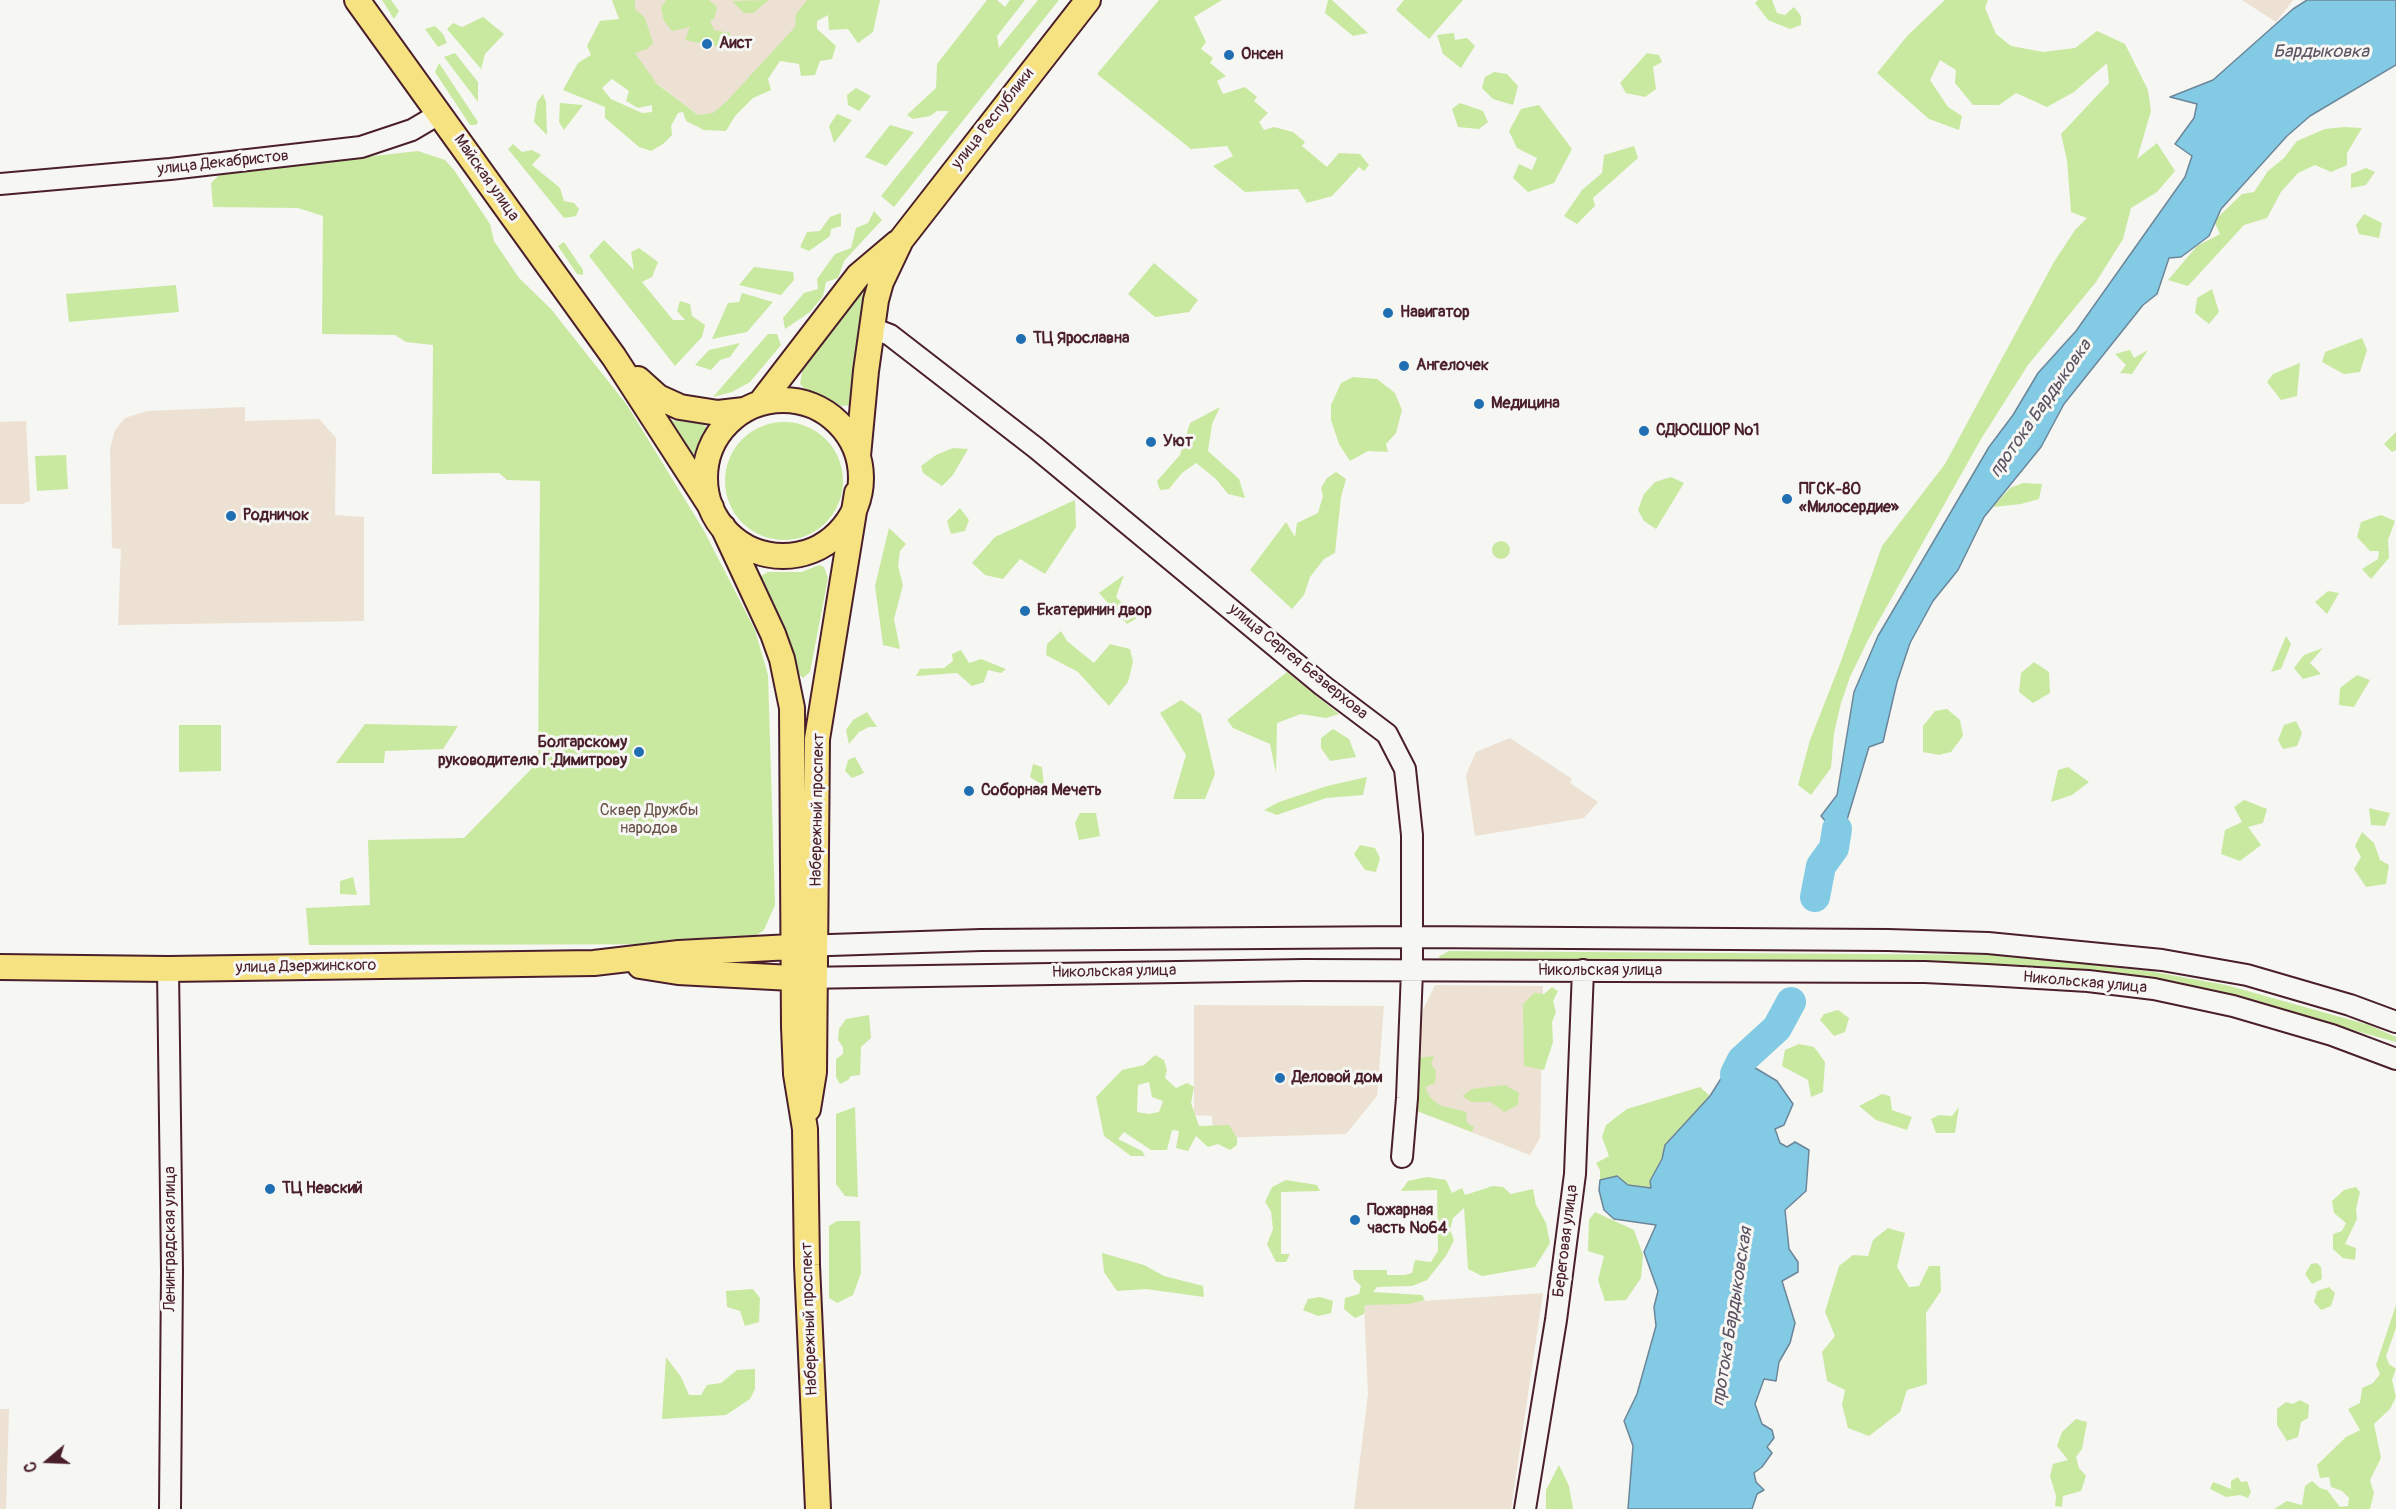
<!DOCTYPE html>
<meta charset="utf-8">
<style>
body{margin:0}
#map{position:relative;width:2396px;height:1509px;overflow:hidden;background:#f6f6f2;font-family:Pangolin,sans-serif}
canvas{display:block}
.north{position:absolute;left:18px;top:1431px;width:60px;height:60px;-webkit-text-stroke:4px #f6f6f2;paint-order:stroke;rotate:251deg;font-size:16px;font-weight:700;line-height:24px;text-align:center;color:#4a1f2b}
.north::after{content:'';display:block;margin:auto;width:21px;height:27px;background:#4a1f2b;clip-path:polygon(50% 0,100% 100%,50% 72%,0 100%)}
</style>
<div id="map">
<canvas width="2396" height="1509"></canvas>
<div class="north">С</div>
</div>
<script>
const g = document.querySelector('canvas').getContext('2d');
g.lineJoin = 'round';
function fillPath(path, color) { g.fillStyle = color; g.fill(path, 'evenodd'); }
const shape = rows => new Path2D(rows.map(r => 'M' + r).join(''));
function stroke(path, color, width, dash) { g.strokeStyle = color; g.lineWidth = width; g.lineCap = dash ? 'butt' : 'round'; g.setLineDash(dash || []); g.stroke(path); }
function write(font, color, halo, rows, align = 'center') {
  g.font = font + ' Pangolin,sans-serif'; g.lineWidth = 6; g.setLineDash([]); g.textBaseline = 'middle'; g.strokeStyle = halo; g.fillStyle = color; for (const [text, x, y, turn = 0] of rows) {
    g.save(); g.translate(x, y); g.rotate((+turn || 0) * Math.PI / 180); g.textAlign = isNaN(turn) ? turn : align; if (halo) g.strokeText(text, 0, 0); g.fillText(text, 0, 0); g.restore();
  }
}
fillPath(shape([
 [612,0,821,0,718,130,639,70],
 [2242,0,2293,0,2276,22],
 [245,407,245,421,319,419,336,438,335,515,364,517,364,621,118,625,121,549,112,548,110,449,115,430,125,418,147,411],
 [26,421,30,501,22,504,0,504,0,422],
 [1510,738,1572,779,1570,783,1598,802,1584,818,1475,836,1466,776,1469,768,1476,752],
 [1435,985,1543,986,1540,1138,1530,1155,1417,1111,1421,1014],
 [1194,1005,1384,1006,1377,1096,1346,1134,1213,1138,1212,1116,1194,1115],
 [1543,1293,1511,1509,1354,1509,1368,1394,1364,1305],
 [0,1409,9,1409,6,1509,0,1509]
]), '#ece1d2');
fillPath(shape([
 [382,0,391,0,399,11,394,19],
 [612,0,635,0,635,9,645,18,653,43,647,49,635,53,657,84,698,115,713,113,727,101,795,27,796,14,807,0,880,0,873,32,858,43,848,29,829,30,828,15,817,21,817,29,836,46,832,59,820,61,815,75,801,76,799,64,780,61,768,79,771,90,753,98,735,116,726,131,704,130,686,121,683,112,678,113,671,126,672,135,663,144,651,151,639,147,605,118,605,107,563,90,578,63,591,55,587,46,600,21,619,19],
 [612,79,629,91,626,101,638,108,652,105,652,112,642,113,611,99,602,88],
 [666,0,709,0,717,7,714,19,710,20,714,30,730,33,730,41,720,47,685,40,690,27,672,31,664,21,661,8],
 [769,0,753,13,744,13,732,1],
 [987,0,997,0,1005,7,1010,0,1025,0,997,36,999,48,1038,0,1059,0,894,207,881,196,949,111,937,111,930,116,913,119,907,115,936,88,937,64],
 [1159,0,1222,0,1194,17,1206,42,1201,49,1213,58,1210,63,1226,76,1217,81,1223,94,1245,87,1257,97,1254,101,1268,113,1259,122,1264,130,1274,127,1293,132,1305,142,1302,146,1327,167,1339,153,1360,154,1369,165,1364,171,1359,167,1332,196,1307,203,1298,189,1245,192,1213,166,1233,156,1227,146,1191,149,1097,74],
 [1328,0,1332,0,1368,33,1353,36,1325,13],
 [1404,0,1463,0,1429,39,1396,10],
 [1758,0,1772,0,1777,13,1785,15,1794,7,1801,16,1801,25,1790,29,1768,20,1755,3],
 [1945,0,1988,0,1985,8,1996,34,2011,46,2043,52,2075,48,2097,31,2125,44,2148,90,2151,111,2137,159,2157,143,2175,171,2157,192,2131,208,2123,239,2096,282,2028,365,1981,439,1868,640,1850,677,1841,703,1834,733,1831,768,1811,795,1798,785,1810,740,1840,664,1882,546,1945,464,2054,262,2075,230,2087,218,2071,212,2067,160,2061,134,2109,83,2107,63,2074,92,2047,107,2016,93,1999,105,1973,105,1955,83,1956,70,1940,60,1930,80,1948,107,1962,116,1959,130,1929,119,1877,73,1908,35],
 [483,17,504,34,485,54,481,69,447,29,453,23,462,27],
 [435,26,443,34,447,43,438,47,425,29],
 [1454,33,1455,40,1467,38,1475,46,1461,68,1443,54,1437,35],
 [455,53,478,82,478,102,444,57],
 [1647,53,1659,55,1662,62,1653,67,1656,89,1645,97,1626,93,1620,83],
 [439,63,478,122,476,125,470,125,435,72],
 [1494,72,1507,74,1518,86,1513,105,1493,99,1482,88,1485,77],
 [856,88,871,96,859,111,848,105,847,95],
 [543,94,546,102,547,135,534,122,537,102],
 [560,103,583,105,564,130,559,122],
 [1460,103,1483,111,1488,122,1479,129,1458,127,1452,109],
 [1539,105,1572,149,1554,183,1528,192,1513,178,1519,164,1532,170,1537,158,1517,148,1509,131,1521,109],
 [837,114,852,120,834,143,829,126],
 [890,125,914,132,886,166,865,157],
 [2344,127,2362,128,2347,153,2347,165,2331,172,2315,165,2298,173,2281,192,2267,218,2244,225,2188,286,2168,280,2197,246,2220,234,2214,221,2242,194,2254,192,2268,171,2284,158,2297,141,2325,129],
 [513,144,522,152,532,150,541,155,532,165,560,188,564,201,574,203,579,209,576,216,564,218,508,149],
 [1634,146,1638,158,1593,198,1595,206,1577,224,1564,216,1582,190,1602,173,1604,155],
 [418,151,445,160,454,170,490,224,494,241,519,278,551,309,627,405,703,529,755,630,768,675,775,905,764,930,743,944,309,945,306,908,370,905,368,840,464,838,538,762,540,481,507,480,499,473,432,474,433,345,406,342,395,335,322,334,323,216,298,208,213,207,211,183,221,173],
 [2366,168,2375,172,2366,185,2351,188,2351,174],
 [874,211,882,220,844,261,838,278,826,282,823,296,810,312,785,329,783,318,804,293,818,289,817,279,835,254,851,248,856,228,868,223],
 [841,213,841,226,831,229,830,236,809,251,800,247,807,232,820,231,830,217],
 [2364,214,2382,223,2379,238,2359,234,2356,225],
 [604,240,634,270,631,252,639,248,658,262,652,277,642,282,673,320,685,320,677,311,680,301,690,304,692,316,705,325,702,337,675,366,589,256],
 [564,242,583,270,583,275,577,274,558,246],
 [1154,263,1198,300,1189,312,1155,317,1128,294],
 [754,267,793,272,794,280,781,295,739,285],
 [176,285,179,312,69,322,66,294],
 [865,288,869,291,852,405,841,406,824,397,809,393,800,384,803,367],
 [2212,289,2219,312,2209,324,2195,313,2197,298],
 [742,293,773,302,747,332,712,339,728,303,739,302],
 [768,334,777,334,781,345,750,382,732,392,713,397],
 [2362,338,2367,350,2360,372,2344,374,2322,362,2325,352],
 [740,343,730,357,720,360,711,370,695,365,709,350],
 [2130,350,2134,358,2148,350,2132,374,2120,373,2126,365,2115,354],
 [2300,363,2297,396,2281,400,2267,382,2273,374],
 [1353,377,1377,379,1395,393,1402,410,1396,433,1386,444,1388,452,1368,451,1350,461,1339,444,1331,420,1331,405,1341,383],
 [1220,407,1212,424,1208,451,1239,479,1245,498,1228,494,1216,479,1196,463,1182,473,1169,489,1160,490,1157,481,1180,455,1190,423],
 [656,412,675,421,700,421,707,428,694,454,685,453],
 '725 481a59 59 0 1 1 118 0a59 59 0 1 1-118 0Z',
 [2396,432,2396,450,2392,452,2384,444],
 [953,448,968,449,953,475,942,486,923,473,921,466,936,455],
 [66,455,68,489,37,491,35,456],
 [1336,472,1346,479,1341,497,1335,553,1324,559,1310,577,1304,595,1292,609,1250,570,1286,522,1295,537,1297,523,1318,513,1323,496,1321,488,1327,478],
 [1671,477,1684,483,1656,529,1644,521,1638,510,1644,494,1655,482],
 [2023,483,2042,484,2039,499,2021,504,1993,507,2010,488],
 [1075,500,1076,527,1045,574,1020,559,1003,579,985,575,972,563,995,537],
 [960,508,969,520,965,531,951,534,947,521],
 [2381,515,2395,521,2388,540,2389,558,2371,579,2362,569,2378,559,2379,551,2370,551,2357,537,2361,522],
 [889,528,906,544,900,551,898,566,903,585,894,619,900,649,883,645,875,586],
 '1492 550a9 9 0 1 1 18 0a9 9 0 1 1-18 0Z',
 [819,565,824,567,828,578,810,672,803,678,796,672,760,584,761,576,768,572,802,572],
 [1124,575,1116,597,1137,618,1127,624,1099,593],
 [2328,591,2339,593,2327,614,2315,602],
 [1061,631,1067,641,1094,663,1110,644,1130,649,1133,662,1128,682,1109,706,1078,672,1046,655,1047,644],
 [2286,636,2291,644,2281,669,2271,672],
 [2323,648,2310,663,2321,674,2303,679,2294,668,2304,655],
 [961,650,969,663,981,659,1006,669,1001,673,988,670,984,682,972,686,957,673,916,676,920,669,944,668,953,661,952,654],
 [2034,662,2049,672,2050,693,2033,703,2019,692,2021,673],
 [1287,672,1339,714,1326,718,1301,714,1277,723,1276,773,1270,744,1233,728,1227,720],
 [2357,675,2370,680,2354,707,2339,705,2340,688],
 [1181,700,1201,714,1215,774,1205,799,1173,799,1186,755,1160,713],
 [1947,709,1960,720,1963,736,1951,752,1939,755,1923,752,1923,726,1935,711],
 [867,712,877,727,869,727,859,732,849,744,846,730,853,720],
 [2296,721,2302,733,2297,746,2283,749,2278,740,2284,725],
 [365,724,458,726,443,749,385,751,384,763,336,763],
 [179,725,221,725,221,771,179,772],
 [1333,729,1349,739,1356,757,1330,761,1321,748,1321,738],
 [855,757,864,773,852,778,845,771,848,760],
 [1033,764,1042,767,1044,786,1030,777],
 [2068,767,2089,782,2072,795,2051,802,2058,770],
 [1367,777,1363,795,1326,798,1277,815,1264,810,1279,802,1327,786],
 [2244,800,2267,809,2263,823,2248,827,2261,845,2240,861,2221,854,2225,830,2242,822,2234,807],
 [2369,808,2390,813,2385,826,2371,825],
 [1080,813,1096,813,1100,836,1079,840,1075,823],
 [2362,832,2374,843,2380,860,2389,865,2386,884,2366,887,2354,869,2361,857,2355,846],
 [1360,845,1375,848,1380,858,1376,872,1365,870,1354,854],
 [353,877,357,895,340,894,340,881],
 [1449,951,2002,955,2149,971,2226,985,2369,1025,2396,1037,2396,1042,2219,993,2124,976,1448,962,1438,957],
 [1552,987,1558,991,1553,1001,1556,1012,1552,1022,1553,1042,1544,1070,1524,1066,1523,1004,1534,993,1544,994],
 [1838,1010,1849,1018,1845,1032,1834,1036,1820,1020,1824,1014],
 [869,1015,871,1038,861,1047,860,1075,851,1076,848,1080,840,1084,836,1077,836,1059,843,1054,843,1047,838,1040,839,1029,846,1019],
 [1799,1044,1814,1047,1825,1062,1823,1092,1811,1097,1808,1080,1782,1066,1785,1050],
 [1155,1055,1164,1060,1167,1070,1165,1078,1176,1088,1187,1083,1194,1087,1191,1103,1199,1126,1229,1125,1237,1138,1237,1145,1230,1150,1218,1144,1208,1147,1196,1136,1188,1151,1176,1148,1179,1131,1172,1130,1167,1150,1151,1150,1124,1132,1118,1139,1142,1151,1145,1156,1131,1156,1104,1136,1096,1097,1122,1070,1144,1065],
 [1149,1082,1152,1097,1163,1101,1159,1112,1149,1114,1137,1112,1138,1085],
 [1434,1056,1431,1064,1436,1071,1435,1083,1425,1087,1430,1097,1439,1105,1466,1112,1467,1123,1474,1127,1472,1132,1417,1111,1418,1058],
 [1505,1085,1519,1093,1518,1105,1504,1112,1491,1102,1472,1102,1462,1096,1472,1089],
 [1700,1087,1710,1096,1665,1145,1662,1159,1650,1181,1651,1188,1628,1185,1617,1176,1600,1180,1600,1170,1596,1163,1609,1156,1602,1137,1606,1125,1627,1109],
 [1882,1094,1890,1096,1892,1110,1912,1117,1907,1130,1876,1120,1859,1106],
 [855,1107,858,1197,845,1196,836,1184,836,1114],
 [1959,1107,1955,1133,1936,1133,1931,1119,1939,1115,1952,1116],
 [1427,1177,1446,1180,1452,1193,1462,1188,1465,1195,1493,1186,1503,1187,1511,1194,1533,1189,1536,1205,1546,1223,1550,1243,1535,1267,1482,1276,1468,1269,1464,1208,1453,1218,1450,1230,1454,1240,1446,1256,1427,1280,1412,1286,1377,1287,1373,1292,1422,1295,1425,1300,1408,1304,1365,1305,1364,1314,1355,1318,1344,1309,1345,1298,1359,1294,1361,1286,1354,1279,1353,1270,1387,1270,1387,1275,1405,1275,1412,1273,1415,1260,1431,1262,1438,1251,1437,1190,1401,1191,1408,1181],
 [1286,1180,1317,1185,1320,1191,1281,1192,1281,1254,1290,1254,1286,1262,1276,1262,1267,1244,1273,1229,1271,1211,1265,1202,1272,1187],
 [2356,1187,2360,1192,2356,1209,2357,1219,2345,1244,2356,1248,2355,1260,2343,1258,2333,1249,2333,1234,2342,1231,2346,1223,2334,1213,2332,1201,2344,1190],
 [1595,1212,1634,1230,1643,1255,1641,1278,1626,1300,1605,1301,1598,1280,1604,1256,1588,1251,1589,1220],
 [837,1221,860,1221,861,1273,853,1295,837,1303,829,1298,829,1226],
 [1888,1228,1905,1233,1897,1267,1909,1287,1919,1286,1929,1266,1940,1266,1941,1291,1926,1313,1927,1384,1907,1390,1900,1412,1869,1436,1848,1428,1842,1405,1845,1390,1827,1381,1822,1352,1835,1336,1825,1312,1839,1266,1853,1255,1868,1256,1873,1240],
 [1102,1253,1144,1265,1164,1276,1203,1286,1204,1297,1146,1289,1117,1291,1104,1272],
 [2317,1263,2321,1267,2322,1279,2312,1284,2305,1274,2311,1264],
 [2329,1287,2335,1293,2331,1306,2321,1310,2314,1302,2317,1291],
 [753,1289,760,1298,759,1322,745,1326,740,1311,727,1307,726,1291],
 [1320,1297,1333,1301,1331,1313,1318,1316,1303,1310,1308,1299],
 [2396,1305,2396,1328,2386,1356,2389,1364,2396,1369,2392,1380,2396,1397,2390,1409,2374,1424,2381,1458,2370,1480,2374,1493,2370,1509,2274,1509,2287,1501,2302,1505,2305,1486,2312,1481,2320,1488,2327,1490,2340,1507,2348,1506,2349,1498,2342,1491,2331,1487,2329,1477,2320,1478,2317,1465,2346,1437,2360,1430,2348,1409,2360,1403,2362,1388,2373,1383,2380,1374,2376,1365],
 [666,1357,681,1377,689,1395,701,1395,707,1385,721,1383,737,1370,755,1369,755,1389,750,1399,726,1415,662,1419],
 [2300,1400,2309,1405,2308,1418,2301,1422,2298,1437,2287,1441,2277,1425,2277,1409,2286,1402,2293,1404],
 [2076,1419,2087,1422,2082,1449,2076,1457,2079,1468,2086,1476,2081,1491,2063,1496,2062,1507,2055,1506,2056,1496,2050,1476,2053,1464,2068,1460,2057,1446,2062,1432],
 [1559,1465,1569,1486,1573,1509,1546,1509,1546,1490],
 [2238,1477,2241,1482,2247,1481,2251,1492,2248,1498,2240,1495,2226,1497,2210,1489,2213,1482,2231,1489,2231,1481]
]), '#c9e9a1');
const water = shape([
 [2307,0,2396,0,2396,65,2310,116,2287,136,2221,209,2209,236,2181,257,2169,258,2157,294,2143,305,2064,404,2041,447,1984,517,1958,570,1933,601,1910,643,1897,682,1883,742,1869,747,1837,853,1821,866,1834,831,1821,816,1837,795,1854,692,1878,636,1989,447,2013,415,2038,373,2076,331,2185,177,2192,156,2175,144,2194,118,2197,104,2170,97,2213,80,2293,9,2307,0],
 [1742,1060,1777,1081,1793,1104,1784,1125,1775,1129,1780,1143,1787,1147,1795,1142,1809,1150,1806,1191,1785,1210,1789,1249,1798,1262,1798,1272,1782,1281,1795,1323,1790,1343,1779,1362,1776,1381,1764,1379,1755,1404,1762,1424,1772,1430,1774,1438,1767,1447,1772,1453,1762,1467,1754,1473,1756,1482,1764,1490,1757,1494,1752,1509,1628,1509,1633,1446,1624,1421,1637,1394,1656,1326,1654,1307,1658,1291,1644,1252,1656,1225,1614,1219,1604,1210,1599,1190,1600,1180,1617,1176,1628,1185,1651,1188,1650,1181,1662,1159,1665,1145,1710,1096,1722,1077,1742,1060]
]);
fillPath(water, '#83cae4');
stroke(water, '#6c869a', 1.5);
stroke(shape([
 [1815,897,1821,866,1834,848,1837,829],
 [1737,1098,1735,1074,1742,1060,1777,1028,1791,1002]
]), '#83cae4', 30);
const minor = shape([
 [0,184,170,169,361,147,412,130,439,114],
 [872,328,890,335,1036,448,1322,685,1387,734,1405,769,1412,835,1412,971,1407,1098,1402,1157],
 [800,946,981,940,1412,937,1888,940,1988,943,2162,960,2247,975,2350,1005,2396,1022],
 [168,969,172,1271,170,1509],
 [801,978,1303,970,1925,972,1987,975,2088,981,2154,989,2233,1006,2332,1035,2396,1059],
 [1525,1509,1556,1320,1575,1174,1583,970]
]);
const major = shape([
 [357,0,614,357,711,507],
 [638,379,658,397,680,407,718,413,744,410],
 '705 478a78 78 0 1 1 156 0a78 78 0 1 1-156 0Z',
 [761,402,858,276,897,243],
 [858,456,866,371,876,300,881,282,901,240,1088,0],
 [723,527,773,634,782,659,792,708,794,1027,796,1074,805,1129,807,1265,818,1509],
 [640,966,678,972,792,978],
 [0,967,168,969,594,963,679,953,791,947],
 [808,1109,814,1072,817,739,857,493]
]);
stroke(minor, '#4a1f2b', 24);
stroke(major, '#4a1f2b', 28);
stroke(minor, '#f6f6f2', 20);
stroke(major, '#f7e281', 24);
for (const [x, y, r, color] of [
 [707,44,6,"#1f6fb2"],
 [1229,55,6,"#1f6fb2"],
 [1388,313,6,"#1f6fb2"],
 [1021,339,6,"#1f6fb2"],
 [1404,366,6,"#1f6fb2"],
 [1479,404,6,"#1f6fb2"],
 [1644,431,6,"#1f6fb2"],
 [1151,442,6,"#1f6fb2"],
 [1787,499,6,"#1f6fb2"],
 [231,516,6,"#1f6fb2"],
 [1025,611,6,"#1f6fb2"],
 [639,752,6,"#1f6fb2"],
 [969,791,6,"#1f6fb2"],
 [1280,1078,6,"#1f6fb2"],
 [270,1189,6,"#1f6fb2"],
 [1355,1220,6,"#1f6fb2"]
]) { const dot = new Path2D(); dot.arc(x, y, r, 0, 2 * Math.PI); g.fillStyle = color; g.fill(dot); stroke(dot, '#f6f6f2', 2); }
write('bold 16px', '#4a1f2b', '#f6f6f2', [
 ["Аист",719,44],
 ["Онсен",1241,55],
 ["Навигатор",1400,313],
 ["ТЦ Ярославна",1033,339],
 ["Ангелочек",1416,366],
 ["Медицина",1491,404],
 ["СДЮСШОР №1",1656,431],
 ["Уют",1163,442],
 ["ПГСК-80",1799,490],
 ["«Милосердие»",1799,508],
 ["Родничок",243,516],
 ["Екатеринин двор",1037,611],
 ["Болгарскому",627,743,"right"],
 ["руководителю Г.Димитрову",627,761,"right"],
 ["Соборная Мечеть",981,791],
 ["Деловой дом",1292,1078],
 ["ТЦ Невский",282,1189],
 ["Пожарная",1367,1211],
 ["часть №64",1367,1229]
], 'left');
write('16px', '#4a1f2b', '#f6f6f2', [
 ["улица Республики",993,119,-52],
 ["улица Декабристов",223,163,-6],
 ["Майская улица",486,178,55],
 ["улица Сергея Безверхова",1298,662,39],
 ["Набережный проспект",818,810,-89],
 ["улица Дзержинского",306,967,-1],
 ["Никольская улица",1600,971],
 ["Никольская улица",1114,972,-1],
 ["Никольская улица",2085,983,5],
 ["Ленинградская улица",171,1239,-90],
 ["Береговая улица",1566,1241,-83],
 ["Набережный проспект",810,1319,-92]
]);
write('16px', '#6a5248', '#f6f6f2', [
 ["Сквер Дружбы",649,811],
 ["народов",649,829]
]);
write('italic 18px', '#5b5262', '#f6f6f2', [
 ["Бардыковка",2321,52],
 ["протока Бардыковка",2041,409,-55],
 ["протока Бардыковская",1733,1317,-81]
]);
</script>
